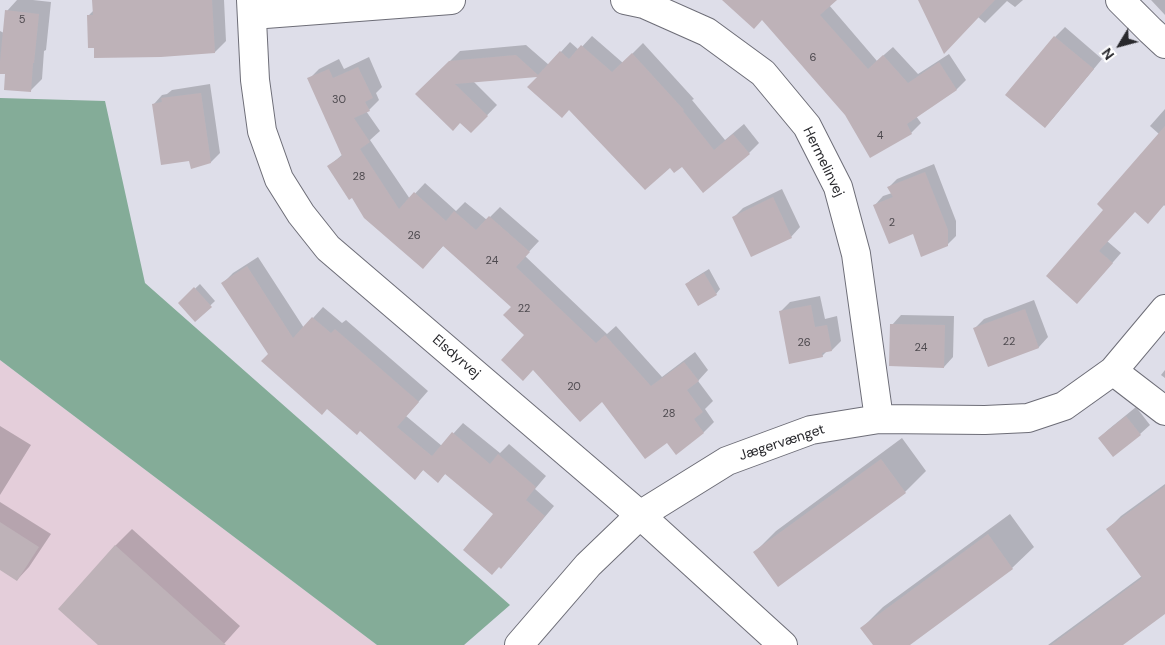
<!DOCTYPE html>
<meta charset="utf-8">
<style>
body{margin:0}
#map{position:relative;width:1165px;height:645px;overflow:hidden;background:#dedee9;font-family:"DM Sans",sans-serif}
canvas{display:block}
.north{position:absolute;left:1095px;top:20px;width:50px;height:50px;-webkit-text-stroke:4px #fff;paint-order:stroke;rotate:233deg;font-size:14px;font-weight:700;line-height:20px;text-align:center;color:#28282c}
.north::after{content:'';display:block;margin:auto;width:18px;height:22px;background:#28282c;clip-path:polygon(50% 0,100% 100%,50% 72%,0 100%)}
</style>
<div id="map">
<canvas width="1165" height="645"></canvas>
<div class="north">N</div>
</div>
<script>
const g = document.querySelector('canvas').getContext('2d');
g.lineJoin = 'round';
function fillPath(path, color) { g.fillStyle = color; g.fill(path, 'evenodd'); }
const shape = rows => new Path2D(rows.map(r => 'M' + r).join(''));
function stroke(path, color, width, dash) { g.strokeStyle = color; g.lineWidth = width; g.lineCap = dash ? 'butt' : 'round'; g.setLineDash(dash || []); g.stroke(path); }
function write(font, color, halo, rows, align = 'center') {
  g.font = font + ' "DM Sans",sans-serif'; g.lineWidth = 5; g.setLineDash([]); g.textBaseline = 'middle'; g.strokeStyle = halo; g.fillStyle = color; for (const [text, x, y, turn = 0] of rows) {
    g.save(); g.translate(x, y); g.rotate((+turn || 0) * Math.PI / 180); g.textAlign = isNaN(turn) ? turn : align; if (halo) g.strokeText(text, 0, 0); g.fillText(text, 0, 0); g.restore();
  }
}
fillPath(shape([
 [0,360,377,645,0,645]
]), '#e4ceda');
fillPath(shape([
 [0,98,105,101,145,283,510,605,464,645,377,645,0,360]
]), '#84ac98');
fillPath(shape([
 [17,0,33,0,51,2,46,50,44,51,42,79,30,91,7,73,0,72,0,31,4,33,7,11],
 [94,0,224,0,226,41,215,52,95,47,88,16,94,10],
 [724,0,834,0,829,5,877,61,893,47,918,74,949,54,966,80,957,89,916,116,921,123,911,133,870,156,846,114,762,19],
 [919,0,1023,0,1015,7,1007,1,985,23,978,17],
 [1151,0,1165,0,1165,15],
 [1065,27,1102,59,1054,117,1045,127,1007,95,1055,37],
 [592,36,623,63,643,43,694,99,692,100,725,140,744,124,759,143,749,153,703,191,682,165,670,166,540,75,473,81,497,105,471,132,460,122,417,94,460,51,526,45,549,65,570,42,579,50],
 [369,57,382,87,376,93,379,100,369,110,366,111,380,131,370,140,410,199,425,183,456,211,465,202,487,220,500,207,539,241,525,256,607,334,616,326,662,377,695,352,708,370,698,381,713,401,705,409,714,422,704,432,676,453,667,441,602,400,533,368,526,335,513,307,444,245,423,267,352,196,329,166,343,154,309,79,319,69,339,59,344,69],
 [210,84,220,153,211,162,190,160,154,104,162,95,167,94,172,90],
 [1165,109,1165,206,1164,205,1135,211,1107,241,1121,253,1086,293,1105,209,1159,134,1150,126],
 [934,164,956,221,956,236,947,245,875,205,883,196,892,193,889,187,897,179],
 [782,189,800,227,791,237,734,217,743,208],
 [258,257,304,328,323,307,342,323,346,320,428,391,406,416,442,446,463,423,500,453,509,444,546,476,535,489,554,506,511,557,501,567,494,514,446,473,438,481,424,469,415,478,361,429,269,354,223,283,233,273],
 [709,269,720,289,716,294,687,284,691,280],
 [200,284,215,301,195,320,180,303],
 [820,296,825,319,837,316,841,341,832,350,827,351,822,356,780,312,790,302],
 [1034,300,1048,337,1039,347,989,366,975,328,984,319],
 [901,315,954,316,953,357,944,367,892,325],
 [1165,370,1165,378,1161,375],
 [1136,407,1150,425,1140,434,1099,438,1109,429],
 [0,426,31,445,0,495],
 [902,438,926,471,905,492,754,553,776,531],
 [1165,484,1165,595,1121,645,1048,645,1142,576,1108,529,1121,516],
 [0,502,51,534,29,567,17,580,0,569],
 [1010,514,1034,547,1012,568,908,645,874,645,862,628,883,607],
 [132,529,240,626,223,645,100,645,115,546]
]), '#0003');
fillPath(shape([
 [92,0,212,0,215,53,161,57,94,58,94,48,88,48,87,15,93,15],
 [722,0,837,0,820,15,868,69,883,55,908,83,939,62,957,90,907,124,912,134,870,158,845,115,762,20,754,29],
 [918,0,995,0,944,54],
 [5,10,39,14,34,63,33,63,31,92,4,90,5,74,0,74,0,62],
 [1054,36,1094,69,1045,128,1005,95],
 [581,45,612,72,632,53,684,110,683,111,714,150,733,134,750,154,703,193,682,167,674,173,670,168,645,190,569,110,562,118,527,87,537,77,455,84,488,116,471,133,460,123,453,131,415,94,449,61,516,55,538,75,560,51,569,59],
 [358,67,373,98,365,102,370,111,354,118,370,142,360,149,399,209,414,192,446,221,454,211,476,230,489,216,530,252,516,267,596,343,605,335,651,386,684,362,699,381,687,390,703,412,694,419,704,433,676,455,667,443,645,459,602,402,580,422,533,370,523,381,501,360,524,335,503,315,511,307,443,246,423,269,364,218,352,198,349,200,327,166,342,156,307,78,329,69,333,78],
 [201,93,211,163,191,169,189,161,161,165,152,104,162,102,161,98],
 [1165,126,1165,204,1148,224,1135,212,1099,251,1113,263,1077,304,1046,276,1103,210,1097,204],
 [925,172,948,230,948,246,921,257,913,234,889,244,873,205,893,197,887,187],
 [773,197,792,238,751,257,732,217],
 [247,266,293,338,312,317,331,333,335,329,419,402,397,427,432,456,452,432,490,464,498,454,536,487,526,500,545,516,501,569,499,567,492,575,463,550,493,514,445,474,438,483,423,470,415,480,360,431,357,435,327,409,322,415,261,361,268,354,221,283],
 [704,273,717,295,698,306,685,284],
 [194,287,212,307,195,322,178,303],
 [811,305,815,327,827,325,832,351,822,353,823,357,789,364,779,311],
 [1025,309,1039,348,988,367,973,328],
 [890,324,945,325,944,368,889,366],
 [1126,416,1141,435,1113,457,1098,438],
 [881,459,906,493,778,587,753,552],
 [1165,486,1165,614,1123,645,1051,645,1142,578,1106,529],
 [0,522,39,547,17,581,0,570],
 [988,534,1013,569,910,645,873,645,860,628],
 [115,545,226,645,98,645,58,609]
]), '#beb2b8');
const minor = shape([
 [251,0,255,80,262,131,279,179,301,214,328,248,640,515,783,645],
 [625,0,644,4,707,32,763,73,807,126,838,187,856,254,879,419],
 [1120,0,1150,30,1165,44],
 [252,15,451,0],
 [1113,371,1165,411],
 [519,645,588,565,640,515,727,461,811,430,879,419,985,420,1028,418,1064,406,1113,371,1165,309]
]);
stroke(minor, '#6d6d77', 30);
stroke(minor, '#fff', 28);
write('11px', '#4e4a4f', null, [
 ["5",22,20],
 ["6",813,58],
 ["30",339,100],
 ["4",880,136],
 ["28",359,177],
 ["2",892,223],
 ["26",414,236],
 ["24",492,261],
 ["22",524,309],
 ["22",1009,342],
 ["26",804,343],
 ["24",921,348],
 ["20",574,387],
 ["28",669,414]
]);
write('14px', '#28282c', '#fff', [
 ["Hermelinvej",823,162,64],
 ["Elsdyrvej",456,357,41],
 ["Jægervænget",782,443,-18]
]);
</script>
